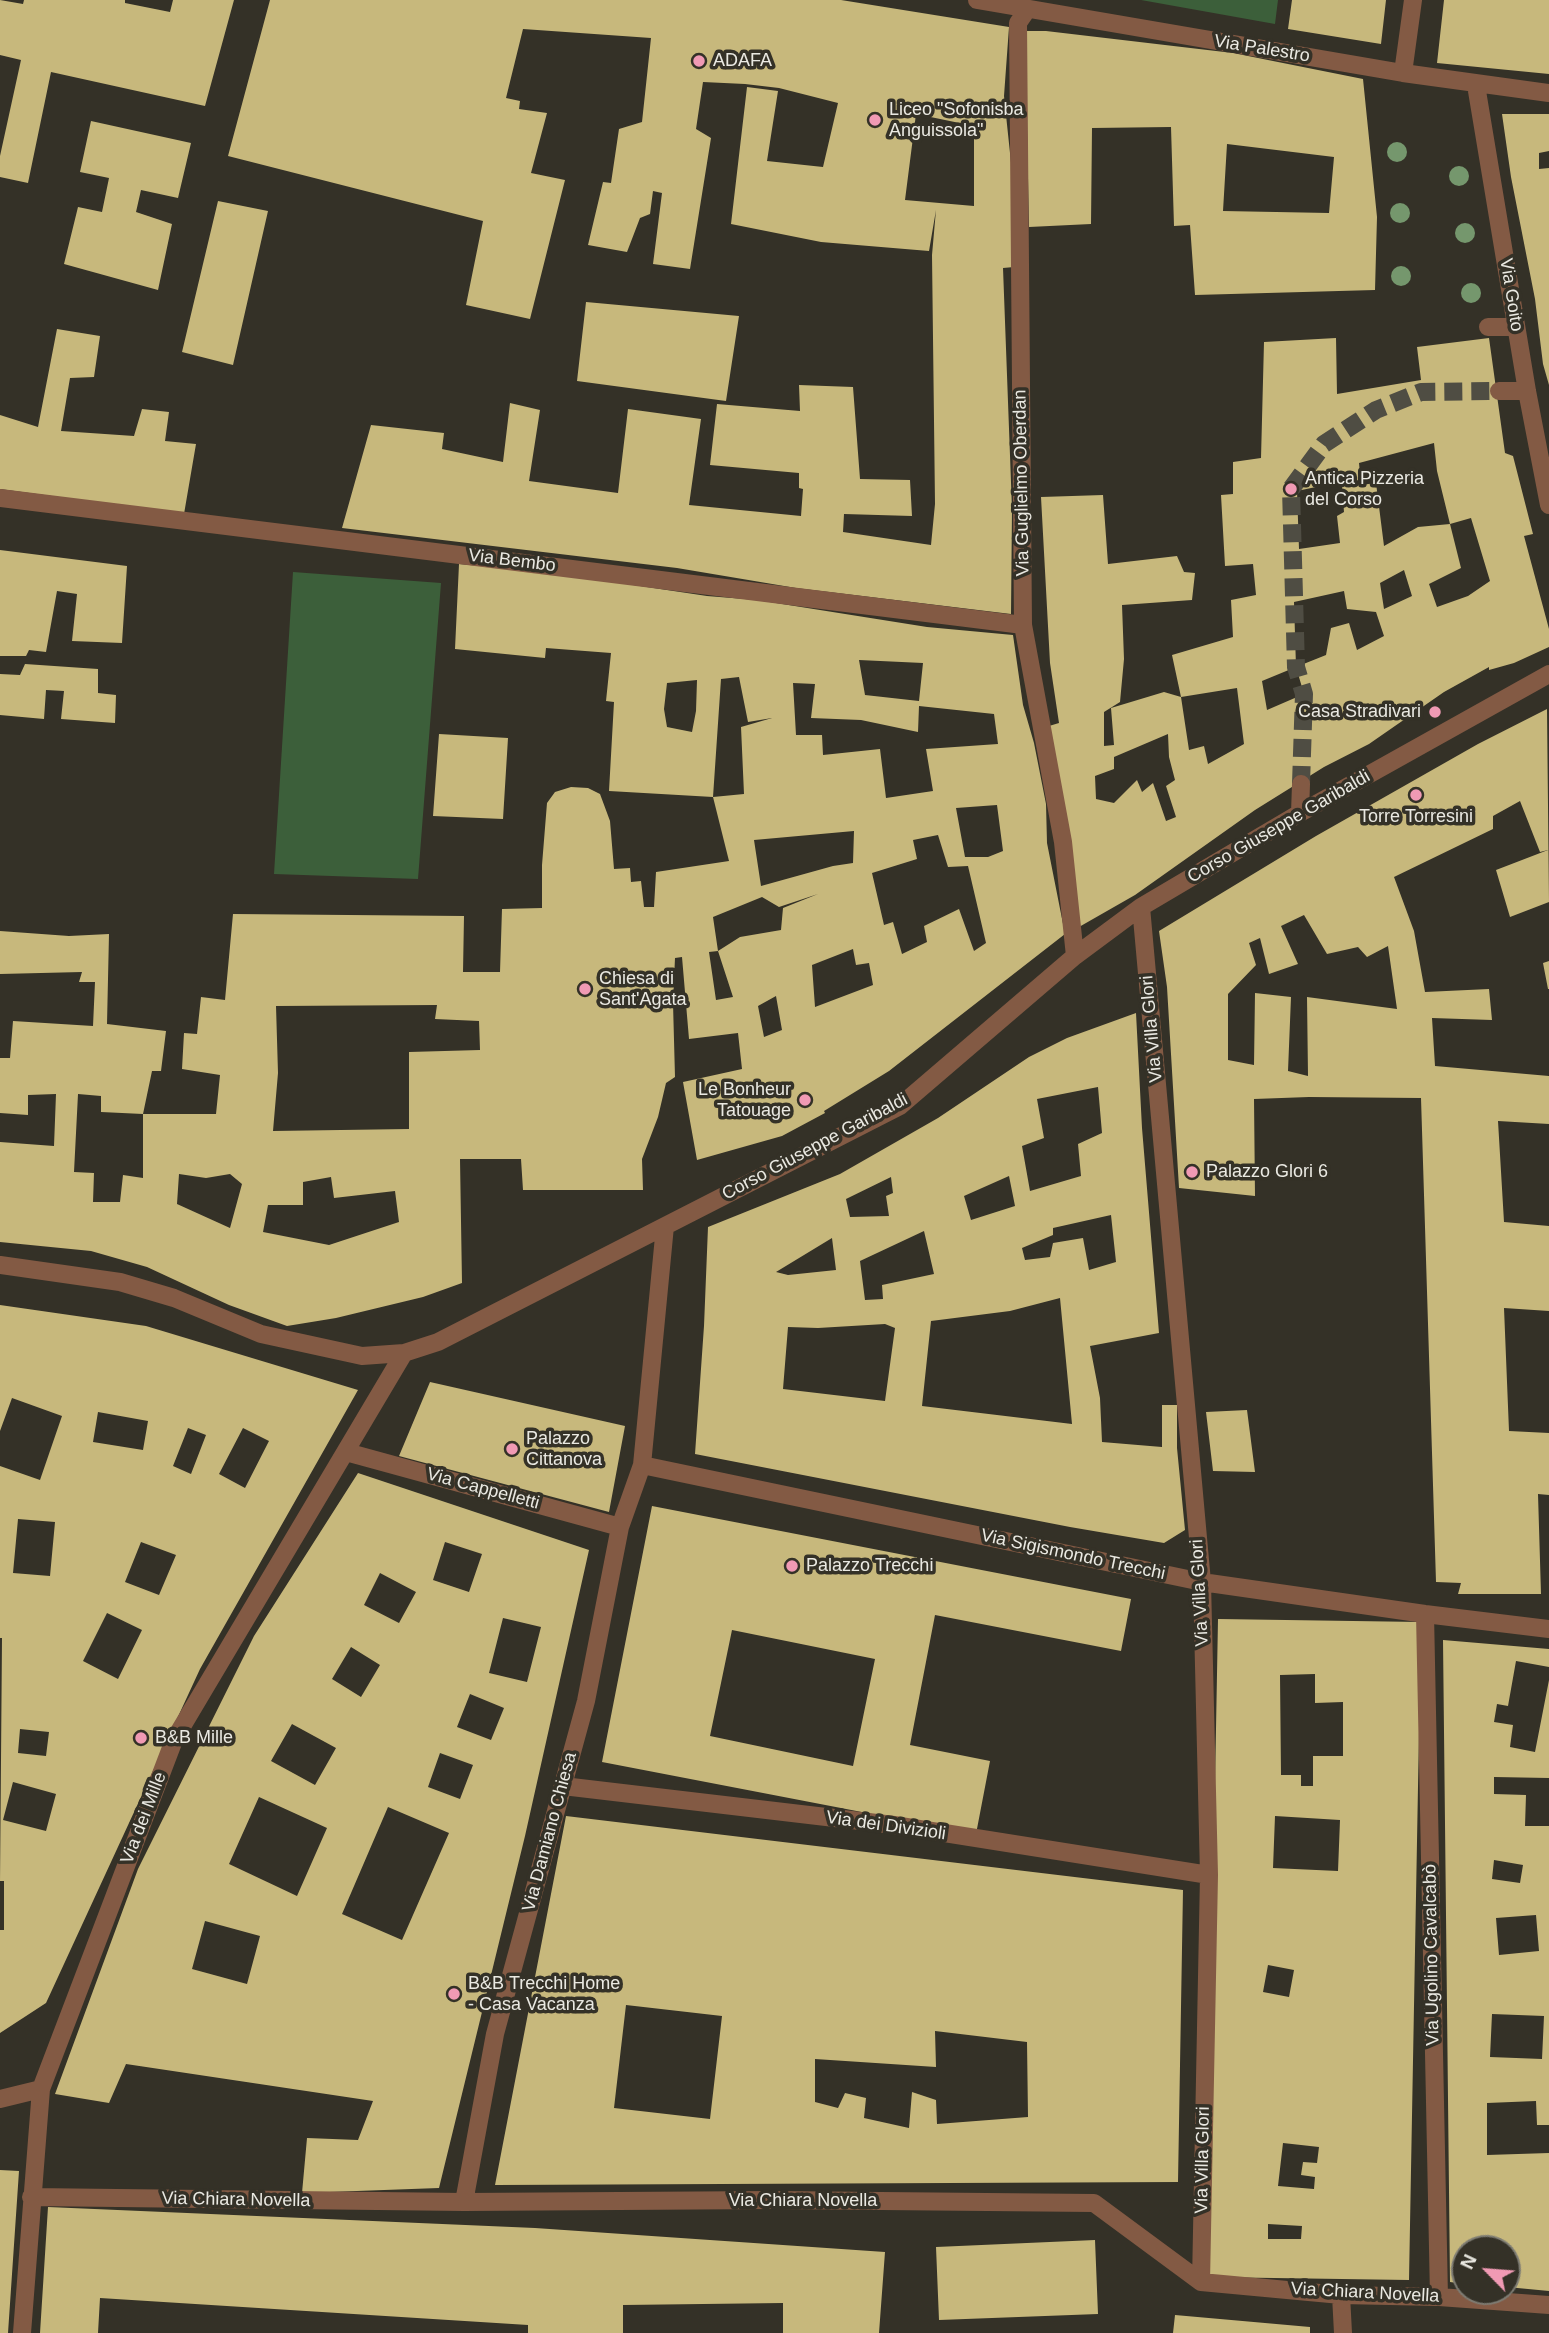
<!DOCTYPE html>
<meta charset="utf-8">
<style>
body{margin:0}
#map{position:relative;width:1549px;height:2333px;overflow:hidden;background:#343127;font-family:Helvetica,sans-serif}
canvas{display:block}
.north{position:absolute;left:1451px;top:2235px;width:70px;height:70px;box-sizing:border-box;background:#343127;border:2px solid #7d7b72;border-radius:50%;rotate:295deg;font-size:19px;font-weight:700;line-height:28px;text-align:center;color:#eae9e2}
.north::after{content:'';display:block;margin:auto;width:24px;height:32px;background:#f09ab4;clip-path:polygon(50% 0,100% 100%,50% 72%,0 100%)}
</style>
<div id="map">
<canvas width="1549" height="2333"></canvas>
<div class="north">N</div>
</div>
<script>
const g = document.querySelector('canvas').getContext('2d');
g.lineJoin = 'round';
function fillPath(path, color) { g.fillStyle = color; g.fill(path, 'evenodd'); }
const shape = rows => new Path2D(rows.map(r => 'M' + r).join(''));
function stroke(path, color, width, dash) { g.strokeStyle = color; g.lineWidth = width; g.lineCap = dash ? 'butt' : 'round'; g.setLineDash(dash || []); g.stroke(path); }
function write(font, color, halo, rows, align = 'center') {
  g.font = font + ' Helvetica,sans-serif'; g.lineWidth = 7; g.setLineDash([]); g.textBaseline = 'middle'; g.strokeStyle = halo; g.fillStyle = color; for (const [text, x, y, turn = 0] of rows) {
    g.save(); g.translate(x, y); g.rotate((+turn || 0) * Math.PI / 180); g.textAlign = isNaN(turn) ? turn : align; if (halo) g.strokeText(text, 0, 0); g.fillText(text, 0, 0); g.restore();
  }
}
fillPath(shape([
 [1141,0,1278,0,1275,24],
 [293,572,441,583,418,879,274,874]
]), '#3c5f3a');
fillPath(shape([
 [0,0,23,4,24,0,125,0,125,3,170,12,173,0,234,0,205,106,51,72,28,183,0,177,0,156,21,60,0,55],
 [270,0,841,0,1009,27,1004,96,1016,210,1014,267,1003,268,1012,509,1011,614,796,588,677,568,342,528,371,425,444,433,442,449,503,462,510,403,540,410,529,481,618,493,628,409,701,419,689,505,801,516,803,489,799,488,799,473,710,465,717,404,800,411,799,385,853,387,860,479,910,480,912,516,844,514,843,532,931,545,935,504,932,255,936,210,929,251,821,242,731,224,747,87,778,91,767,161,823,167,838,103,779,88,745,84,703,82,696,129,711,138,690,269,653,264,662,193,653,191,650,214,640,218,627,252,588,245,603,182,611,183,619,129,642,122,651,38,523,29,506,98,520,101,519,109,547,113,531,173,565,180,530,319,466,305,483,221,228,156],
 [916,114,974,126,974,206,905,200],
 [1292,0,1386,0,1381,44,1288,29],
 [1444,0,1549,0,1549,74,1437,63],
 [1025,31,1046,31,1233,53,1363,79,1377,217,1375,290,1195,295,1190,225,1174,226,1171,127,1092,128,1091,224,1029,227],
 [1227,144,1334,157,1329,213,1223,211],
 [1502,114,1549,114,1549,151,1539,153,1539,169,1549,168,1549,385,1543,364,1535,299,1511,177],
 [91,121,191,143,178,198,141,190,136,212,172,224,158,290,64,264,78,207,102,212,109,178,80,172],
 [218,201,268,211,233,365,182,352],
 [586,302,739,316,726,401,577,381],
 [57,329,100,336,94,377,70,378,61,431,134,436,142,409,169,412,165,441,196,444,184,514,0,489,0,415,38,427],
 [1336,338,1337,394,1421,380,1417,347,1489,338,1505,453,1513,456,1533,534,1524,536,1549,629,1549,647,1514,663,1489,670,1489,667,1444,692,1369,744,1324,767,1255,810,1135,895,1079,927,1049,726,1059,723,1050,663,1041,497,1103,495,1108,564,1177,556,1184,572,1195,573,1192,600,1122,605,1124,659,1120,702,1104,712,1104,746,1114,745,1111,708,1164,692,1181,697,1189,750,1204,746,1208,764,1244,744,1237,688,1181,697,1172,655,1233,637,1231,600,1256,595,1253,564,1225,566,1221,495,1233,494,1233,462,1261,458,1264,342],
 [1434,443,1437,471,1450,524,1418,527,1384,546,1376,483,1361,485,1359,463],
 [1330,484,1342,486,1344,512,1337,516,1340,543,1299,549,1297,491],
 [1471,518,1490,581,1468,596,1437,607,1429,584,1461,568,1450,524],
 [1404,570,1412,596,1384,609,1380,583],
 [1344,591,1347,609,1376,612,1384,636,1357,650,1349,623,1331,628,1326,655,1296,667,1294,602],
 [1296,667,1304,694,1267,710,1262,681],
 [1168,734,1169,757,1175,780,1166,786,1176,817,1166,821,1153,783,1142,792,1137,780,1114,803,1096,799,1095,776,1114,769,1114,757],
 [0,550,127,566,122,643,72,641,77,594,57,591,46,652,29,650,26,656,0,656],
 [459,564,553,573,707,596,757,600,927,627,1013,635,1023,705,1034,743,1046,804,1047,843,1065,934,889,1071,824,1111,825,1113,782,1136,697,1160,683,1082,742,1069,738,1033,689,1039,682,957,675,958,673,1003,675,1077,666,1083,658,1117,642,1159,643,1190,523,1190,521,1159,460,1159,462,1283,423,1297,336,1318,287,1326,229,1305,147,1267,91,1251,0,1242,0,1142,54,1146,56,1094,28,1095,28,1115,0,1113,0,1058,10,1058,13,1021,93,1026,95,982,79,982,82,972,0,974,0,931,69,936,109,934,107,1024,166,1031,161,1071,152,1071,143,1114,101,1112,101,1096,78,1094,74,1172,94,1173,93,1202,120,1202,123,1175,143,1178,143,1114,216,1114,220,1075,182,1069,184,1033,197,1034,201,997,225,1000,233,914,464,916,463,972,500,972,502,909,542,908,542,865,547,803,555,792,571,787,588,788,600,794,610,821,614,869,630,868,631,882,641,881,644,907,654,907,656,872,729,861,713,797,744,794,741,727,772,718,748,722,739,677,721,679,713,797,609,791,614,702,606,701,611,653,546,648,545,658,455,649],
 [859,660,923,663,919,701,865,695],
 [697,680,696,711,692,732,667,727,664,709,667,683],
 [793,683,815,684,811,718,861,720,918,732,919,706,994,714,998,744,926,749,933,791,886,798,880,749,823,755,822,735,796,735],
 [997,805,1003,851,988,857,965,857,956,808],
 [854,831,853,863,833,866,761,886,754,840],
 [938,835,948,867,968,866,986,943,974,951,959,909,924,926,927,942,902,954,893,922,884,925,872,873,917,859,913,840],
 [818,894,783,908,781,930,740,937,718,951,733,997,716,1000,709,952,718,951,713,917,762,897,779,907],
 [853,949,856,965,869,963,873,985,815,1007,812,965],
 [776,996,782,1030,764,1037,758,1006],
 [437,1005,435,1019,479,1021,480,1050,409,1052,409,1129,273,1131,278,1073,276,1006],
 [179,1174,206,1178,230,1174,242,1184,230,1228,177,1204],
 [331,1177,334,1198,395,1191,399,1222,329,1245,263,1232,268,1205,303,1205,303,1182],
 [25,664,98,669,98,693,116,695,115,723,61,719,64,691,46,690,44,719,0,715,0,674,20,675],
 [1547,709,1549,902,1510,917,1496,870,1548,850,1540,852,1520,801,1493,816,1493,829,1394,877,1414,931,1425,992,1489,989,1492,1020,1432,1018,1435,1066,1549,1076,1549,1124,1498,1121,1504,1222,1549,1226,1549,1311,1504,1308,1509,1431,1549,1433,1549,1495,1538,1494,1541,1594,1458,1594,1461,1583,1436,1582,1421,1098,1309,1097,1254,1099,1255,1196,1179,1188,1167,987,1159,931,1316,836,1478,744],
 [1304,915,1327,954,1358,947,1367,957,1388,946,1397,1009,1307,997,1308,1076,1288,1071,1291,997,1255,993,1254,1065,1228,1060,1228,994,1256,965,1249,943,1260,938,1269,974,1298,964,1281,926],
 [439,734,508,738,503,819,433,816],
 [1549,961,1549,989,1548,989,1543,963],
 [1136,1013,1142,1128,1159,1333,1090,1346,1100,1398,1102,1442,1162,1447,1162,1405,1177,1405,1177,1448,1185,1530,1164,1543,1070,1527,695,1454,704,1326,708,1227,840,1174,938,1118,1029,1057,1067,1038],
 [1098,1087,1102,1133,1078,1144,1081,1176,1030,1191,1022,1146,1044,1138,1037,1099],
 [1009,1176,1015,1206,971,1220,964,1196],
 [891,1177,893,1193,886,1196,889,1216,850,1217,846,1199],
 [1111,1215,1116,1262,1089,1270,1083,1238,1053,1243,1050,1257,1025,1260,1022,1248,1053,1235,1053,1228],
 [924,1231,934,1274,882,1285,883,1299,865,1300,860,1261],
 [832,1238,836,1270,788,1275,776,1272],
 [1060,1298,1072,1424,922,1406,931,1321,1010,1311],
 [885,1324,895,1328,885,1401,783,1389,788,1327,818,1328],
 [0,1305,146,1326,358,1390,200,1669,46,2003,0,2033,0,1930,4,1930,4,1881,0,1881,2,1638,0,1638,0,1466,40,1480,62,1416,12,1398,0,1431],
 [98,1412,148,1421,143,1450,93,1442],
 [188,1428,206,1435,191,1474,173,1466],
 [243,1428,269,1441,245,1488,219,1474],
 [18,1519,55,1522,50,1576,13,1573],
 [141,1542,176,1555,159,1595,125,1582],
 [107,1613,142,1630,118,1679,83,1661],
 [20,1729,49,1732,46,1756,18,1753],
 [13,1782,56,1794,46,1831,3,1820],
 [430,1382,625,1426,609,1512,399,1456],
 [1247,1410,1255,1472,1213,1471,1206,1412],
 [358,1473,589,1550,525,1836,439,2188,302,2193,307,2138,358,2140,373,2101,126,2064,109,2103,55,2094,138,1869,254,1636],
 [445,1542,482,1554,469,1592,433,1580],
 [380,1573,416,1592,399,1623,364,1605],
 [503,1618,541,1627,527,1682,489,1673],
 [351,1647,380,1665,361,1697,332,1679],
 [470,1694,504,1708,491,1740,457,1727],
 [292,1724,336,1748,315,1785,271,1761],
 [440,1753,473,1765,460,1799,428,1787],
 [259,1797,327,1828,297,1896,229,1864],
 [388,1807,449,1833,402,1940,342,1914],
 [205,1921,260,1936,247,1984,192,1969],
 [652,1506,1131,1599,1121,1651,935,1615,910,1745,990,1761,976,1834,602,1762],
 [732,1630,875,1659,853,1766,710,1736],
 [1218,1619,1421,1622,1409,2280,1206,2277],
 [1315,1674,1315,1703,1343,1702,1343,1756,1313,1756,1313,1786,1301,1786,1301,1775,1281,1775,1280,1675],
 [1275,1816,1340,1820,1338,1871,1273,1868],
 [1268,1965,1294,1970,1289,1997,1263,1992],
 [1283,2143,1319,2147,1317,2163,1303,2162,1301,2175,1315,2177,1314,2189,1278,2186],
 [1268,2224,1302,2226,1301,2239,1268,2239],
 [1443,1640,1549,1649,1549,1667,1516,1661,1508,1706,1497,1704,1494,1722,1513,1725,1510,1747,1535,1752,1549,1680,1549,1778,1494,1777,1494,1794,1526,1795,1525,1826,1549,1826,1549,2125,1537,2125,1536,2101,1487,2103,1487,2155,1549,2153,1549,2291,1507,2287,1507,2249,1465,2249,1465,2284,1450,2282],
 [1494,1860,1523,1865,1520,1883,1492,1879],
 [1536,1915,1539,1951,1499,1955,1496,1918],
 [1492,2014,1544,2016,1542,2059,1490,2057],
 [566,1816,1183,1890,1178,2182,495,2185],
 [626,2005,722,2016,710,2119,614,2108],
 [935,2031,1027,2042,1028,2117,937,2124,936,2100,912,2092,909,2128,864,2118,866,2098,845,2093,838,2108,815,2102,815,2059,936,2067],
 [0,2170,19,2171,8,2333,0,2333],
 [48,2207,535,2228,885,2252,879,2333,783,2333,783,2303,623,2305,623,2333,528,2333,528,2325,100,2298,98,2333,40,2333],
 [1095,2240,1098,2314,939,2320,936,2247],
 [1175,2315,1310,2327,1310,2333,1173,2333]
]), '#c7b87c');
stroke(shape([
 [1301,784,1304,694,1296,667,1291,489,1324,444,1376,410,1421,392,1499,391]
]), '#4f4d43', 18, [18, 9]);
stroke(shape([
 [977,0,1403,73,1549,93],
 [1027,10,1018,23,1023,625,1063,842,1075,956],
 [1403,73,1413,0],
 [1476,85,1527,391,1549,505],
 [1488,327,1516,327],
 [1499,391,1527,391],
 [0,498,1023,625],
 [1300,813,1301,784],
 [1141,907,1202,1582,1209,1875,1201,2282],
 [0,1265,120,1282,174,1298,261,1334,362,1356,404,1353,438,1342,900,1106,1075,956,1141,907,1300,813,1549,674],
 [346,1452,620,1527],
 [642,1465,1202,1582,1425,1614,1549,1629],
 [1425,1614,1439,2297],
 [563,1786,894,1825,1209,1875],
 [0,2099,41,2089],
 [31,2197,464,2202,774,2200,1094,2203,1201,2282,1341,2295,1439,2297,1549,2305],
 [464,2202,495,2034,586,1701,620,1527,642,1465,665,1226],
 [1341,2295,1343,2333],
 [22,2333,41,2089,174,1740,404,1353]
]), '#835a44', 18);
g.fillStyle = '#75976d';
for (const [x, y] of [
 [1397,152],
 [1459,176],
 [1400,213],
 [1465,233],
 [1401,276],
 [1471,293]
]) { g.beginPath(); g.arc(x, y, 10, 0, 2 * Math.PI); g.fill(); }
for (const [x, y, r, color] of [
 [699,61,7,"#f09ab4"],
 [875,120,7,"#f09ab4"],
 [1291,489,7,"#f09ab4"],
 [1435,712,7,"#f09ab4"],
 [1416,795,7,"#f09ab4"],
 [585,989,7,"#f09ab4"],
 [805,1100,7,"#f09ab4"],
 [1192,1172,7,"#f09ab4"],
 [512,1449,7,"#f09ab4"],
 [792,1566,7,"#f09ab4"],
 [141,1738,7,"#f09ab4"],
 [454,1994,7,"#f09ab4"]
]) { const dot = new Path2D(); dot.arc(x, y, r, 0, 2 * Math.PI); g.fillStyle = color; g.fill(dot); stroke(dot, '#343127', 2.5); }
write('18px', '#eae9e2', '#343127', [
 ["Via Palestro",1262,49,9],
 ["Via Goito",1511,295,81],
 ["Via Guglielmo Oberdan",1022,483,-91],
 ["Via Bembo",512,561,7],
 ["Corso Giuseppe Garibaldi",1279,827,-30],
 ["Via Villa Glori",1152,1029,-95],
 ["Corso Giuseppe Garibaldi",815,1147,-28],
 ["Via Cappelletti",483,1489,15],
 ["Via Sigismondo Trecchi",1073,1555,12],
 ["Via Villa Glori",1200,1593,-93],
 ["Via dei Mille",144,1818,-69],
 ["Via dei Divizioli",886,1826,8],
 ["Via Damiano Chiesa",550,1832,-75],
 ["Via Ugolino Cavalcabò",1432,1955,-91],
 ["Via Villa Glori",1203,2160,-89],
 ["Via Chiara Novella",236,2200,1],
 ["Via Chiara Novella",803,2201],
 ["Via Chiara Novella",1365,2293,3]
]);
write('18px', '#eae9e2', '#343127', [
 ["ADAFA",713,61],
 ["Liceo \"Sofonisba",889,110],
 ["Anguissola\"",889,131],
 ["Antica Pizzeria",1305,479],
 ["del Corso",1305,500],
 ["Casa Stradivari",1421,712,"right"],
 ["Torre Torresini",1416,817,"center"],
 ["Chiesa di",599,979],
 ["Sant'Agata",599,1000],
 ["Le Bonheur",791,1090,"right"],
 ["Tatouage",791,1111,"right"],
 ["Palazzo Glori 6",1206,1172],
 ["Palazzo",526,1439],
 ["Cittanova",526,1460],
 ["Palazzo Trecchi",806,1566],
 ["B&B Mille",155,1738],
 ["B&B Trecchi Home",468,1984],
 ["- Casa Vacanza",468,2005]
], 'left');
</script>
